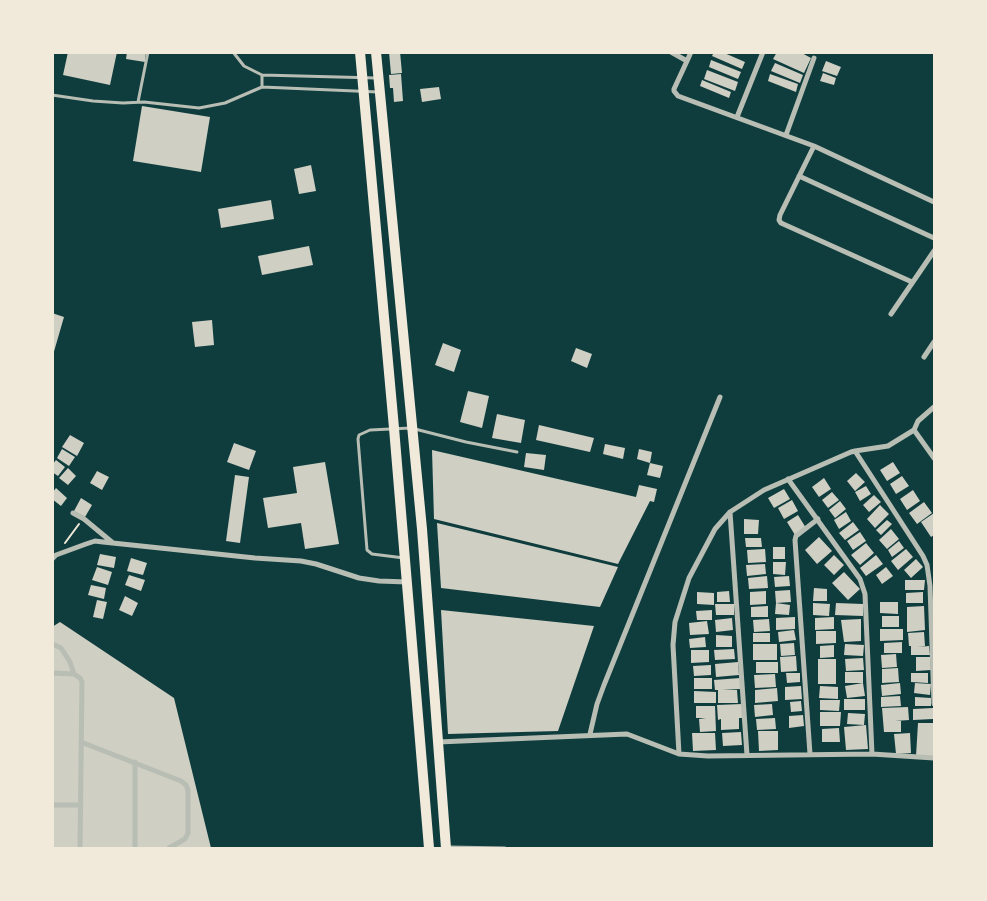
<!DOCTYPE html>
<style>
body{margin:0}
#map{position:relative;width:987px;height:901px;overflow:hidden;background:#0f3d3e;font-family:"Titillium Web",sans-serif}
canvas{display:block}
.frame{position:absolute;inset:0;border:54px solid #f1e9da;pointer-events:none}
</style>
<div id="map">
<canvas width="987" height="901"></canvas>
<div class="frame"></div>
</div>
<script>
const g = document.querySelector('canvas').getContext('2d');
g.lineJoin = 'round';
function fillPath(path, color) { g.fillStyle = color; g.fill(path, 'evenodd'); }
const shape = rows => new Path2D(rows.map(r => 'M' + r).join(''));
function stroke(path, color, width, dash) { g.strokeStyle = color; g.lineWidth = width; g.lineCap = dash ? 'butt' : 'round'; g.setLineDash(dash || []); g.stroke(path); }
fillPath(shape([
 [68,52,117,52,110,85,63,75],
 [127,52,146,52,145,62,126,59],
 [389,52,400,52,402,73,391,74],
 [714,52,722,52,745,62,742,69,712,56],
 [777,52,800,52,811,58,804,73,773,59],
 [711,60,741,72,738,79,709,67],
 [826,61,841,67,837,76,822,71],
 [775,63,803,75,800,83,771,71],
 [707,70,738,82,735,91,704,79],
 [823,73,836,78,834,85,820,81],
 [401,74,403,101,394,102,393,88,390,88,389,75],
 [770,74,798,84,796,92,768,81],
 [702,80,731,92,729,98,700,86],
 [439,87,441,99,422,102,420,89],
 [142,106,210,117,201,172,133,161],
 [311,165,316,191,299,194,294,169],
 [271,200,274,219,221,228,218,209],
 [309,246,313,265,262,275,258,256],
 [52,313,64,317,53,355,52,355],
 [212,320,214,345,195,347,192,322],
 [443,343,461,350,454,372,435,365],
 [576,348,592,354,587,368,571,361],
 [468,391,489,396,482,428,460,422],
 [497,414,525,420,521,443,492,438],
 [539,425,594,438,590,452,536,440],
 [70,435,84,443,77,456,62,447],
 [234,443,256,451,249,470,227,462],
 [605,444,625,448,623,459,603,454],
 [62,449,75,457,69,466,57,458],
 [639,449,652,452,650,463,637,459],
 [432,450,636,497,639,485,657,489,654,502,650,501,618,564,434,519],
 [526,453,546,455,544,470,524,467],
 [56,460,65,467,58,476,52,472,52,465],
 [325,462,339,544,305,549,301,523,268,528,263,498,297,493,293,467],
 [893,462,900,473,887,481,880,470],
 [650,463,663,466,660,478,647,475],
 [68,468,76,476,68,485,59,478],
 [97,471,109,477,102,490,90,483],
 [856,473,865,482,855,491,847,481],
 [235,475,249,477,240,543,226,541],
 [902,476,909,486,896,494,890,484],
 [824,478,831,489,819,497,812,487],
 [866,486,871,494,860,501,855,492],
 [56,488,67,498,61,506,52,499,52,493],
 [784,489,790,499,774,508,768,498],
 [913,490,920,501,907,510,900,499],
 [832,492,839,500,828,508,822,500],
 [874,495,881,502,869,512,863,505],
 [81,498,92,505,85,517,74,511],
 [792,500,798,511,784,519,778,508],
 [840,501,846,509,835,518,829,510],
 [924,502,932,513,917,524,909,513],
 [880,505,889,514,875,528,867,519],
 [846,512,851,521,839,529,834,520],
 [934,513,934,535,931,537,921,522],
 [798,515,806,528,795,535,787,522],
 [744,519,759,520,758,534,744,534],
 [887,520,892,524,881,535,876,530],
 [853,522,859,530,845,540,839,533],
 [437,523,618,567,600,607,441,588],
 [891,529,899,539,887,549,879,540],
 [860,532,866,541,853,550,847,541],
 [819,537,832,551,817,564,805,550],
 [745,538,761,538,762,547,746,547],
 [899,541,904,548,892,557,888,550],
 [866,543,874,553,860,565,851,555],
 [773,547,785,547,785,559,773,559],
 [765,549,766,562,748,563,747,550],
 [906,549,913,557,898,570,891,561],
 [100,554,116,557,114,568,97,565],
 [834,555,844,565,834,575,824,565],
 [876,555,883,564,866,576,860,568],
 [131,558,147,563,143,575,127,571],
 [916,559,923,567,911,578,904,570],
 [773,562,786,562,785,575,773,574],
 [765,564,766,574,747,576,746,565],
 [97,567,112,572,108,585,92,580],
 [886,567,893,576,882,584,876,575],
 [844,572,860,589,848,600,832,583],
 [129,575,145,580,141,591,125,585],
 [767,576,768,588,749,589,748,578],
 [789,576,790,586,775,587,774,577],
 [905,580,925,580,924,590,905,590],
 [91,585,106,588,104,599,88,595],
 [814,588,827,589,827,601,813,601],
 [790,590,791,602,776,603,775,591],
 [729,591,730,602,717,602,717,592],
 [766,591,766,604,750,605,750,592],
 [697,592,714,593,714,605,697,604],
 [923,592,923,603,906,603,906,593],
 [125,596,138,603,132,616,119,610],
 [97,600,107,602,103,619,93,617],
 [880,602,898,602,898,614,880,613],
 [776,603,790,605,789,615,775,614],
 [813,603,830,604,829,616,813,615],
 [836,603,863,604,863,616,835,615],
 [715,604,734,604,734,615,716,615],
 [768,606,768,617,751,617,751,607],
 [924,606,925,630,907,632,907,607],
 [441,610,594,626,558,731,448,734],
 [712,610,712,620,697,620,696,611],
 [882,616,899,616,899,627,882,627],
 [795,617,795,629,776,630,776,618],
 [834,617,834,629,815,630,815,618],
 [732,618,733,630,716,632,715,620],
 [769,619,770,631,754,632,753,620],
 [861,619,861,641,844,642,841,620],
 [707,621,709,634,690,635,689,623],
 [60,622,174,698,211,848,52,848,52,627],
 [880,629,903,629,903,640,880,641],
 [794,630,796,640,779,642,778,632],
 [816,631,836,631,836,643,816,644],
 [924,632,925,646,917,647,929,646,930,655,911,655,911,646,909,646,908,633],
 [753,633,770,633,770,642,753,642],
 [716,635,732,636,732,647,716,647],
 [705,637,706,647,690,648,689,639],
 [902,642,902,653,884,653,884,643],
 [794,643,795,655,781,656,780,644],
 [753,644,777,644,777,660,753,660],
 [845,644,864,645,863,656,844,655],
 [834,645,834,657,820,658,820,646],
 [734,649,735,659,715,660,714,650],
 [691,650,709,650,709,662,691,663],
 [896,654,897,667,882,668,881,655],
 [796,656,797,671,781,672,780,657],
 [916,657,930,657,931,670,916,671],
 [863,658,864,670,846,671,845,659],
 [818,659,836,659,836,684,818,684],
 [738,662,739,675,716,677,715,664],
 [756,662,778,662,778,673,756,673],
 [711,665,711,675,694,676,693,666],
 [898,668,899,682,882,683,882,669],
 [845,672,863,672,863,683,845,683],
 [786,673,800,673,800,682,787,683],
 [911,673,928,673,928,683,911,682],
 [775,674,776,687,755,688,754,675],
 [694,678,712,678,712,689,694,689],
 [740,678,740,689,722,690,737,690,738,703,718,703,718,690,715,690,714,680],
 [863,683,865,696,847,698,845,686],
 [900,683,901,694,882,696,881,685],
 [915,683,931,684,930,695,914,693],
 [801,686,802,699,785,700,785,687],
 [820,686,838,687,838,699,819,698],
 [777,688,778,701,755,703,755,690],
 [694,691,716,692,716,703,694,703],
 [900,696,901,706,881,707,881,697],
 [915,697,931,698,931,706,915,706],
 [844,699,865,699,865,710,844,710],
 [820,700,840,700,839,711,820,710],
 [801,701,802,711,791,712,790,702],
 [742,704,743,718,739,718,739,729,721,730,721,719,718,720,717,705],
 [772,704,773,715,755,717,754,705],
 [696,706,715,706,716,731,700,732,699,719,706,718,696,718],
 [908,707,909,720,895,721,901,721,901,732,884,732,882,708],
 [933,708,933,719,913,720,913,709],
 [820,712,841,712,840,726,820,726],
 [848,713,865,714,864,725,847,724],
 [803,715,804,726,789,728,789,716],
 [775,718,776,729,757,730,756,719],
 [918,723,933,723,934,756,916,756],
 [866,725,868,749,846,750,844,727],
 [839,728,840,742,822,742,822,729],
 [758,731,778,731,778,750,759,751],
 [741,732,742,745,723,746,722,733],
 [692,733,715,733,716,750,693,751],
 [910,733,911,753,896,754,894,734]
]), '#cfcfc3');
stroke(shape([
 [65,543,79,524]
]), '#f1e9da', 2);
stroke(shape([
 [233,52,244,66,262,75,376,78],
 [262,87,378,92],
 [262,87,262,75],
 [52,95,93,101,123,103,144,102,199,108,225,103,262,87],
 [138,102,148,52],
 [404,558,372,554,367,550,358,439,359,435,370,430,411,428,466,442,517,452],
 [449,847,505,848]
]), '#b8beb3', 3);
stroke(shape([
 [671,52,687,61,691,52],
 [687,61,674,89,674,91,678,96,814,146,934,202],
 [737,117,763,52],
 [786,135,814,58],
 [814,146,780,215,779,220,781,223,912,282],
 [799,176,934,238],
 [891,314,934,251],
 [924,357,934,342],
 [934,407,918,421,914,430,934,458],
 [855,451,888,446,914,430],
 [788,479,860,579,865,594,872,754],
 [730,512,747,755],
 [73,513,84,519,113,543],
 [52,559,56,555,86,544,95,541,103,542,255,558,301,561,316,564,359,578,379,581,407,582],
 [52,644,61,648,70,662,74,674],
 [52,673,74,674,80,678,82,682,80,848],
 [590,734,597,704,604,685,720,397],
 [81,742,181,781,186,785,188,790,188,833,185,839,169,848],
 [438,742,627,734,679,754,708,756,872,754,934,758],
 [679,754,673,645,675,622,689,578,715,529,730,512,764,490,851,452,855,451,923,556,927,565,930,586,934,704],
 [810,754,795,540,796,536,818,519],
 [52,805,81,805],
 [135,848,135,762]
]), '#b8beb3', 5);
stroke(shape([
 [360,52,394,428,429,848],
 [376,52,422,529,446,848]
]), '#f1e9da', 10);
</script>
